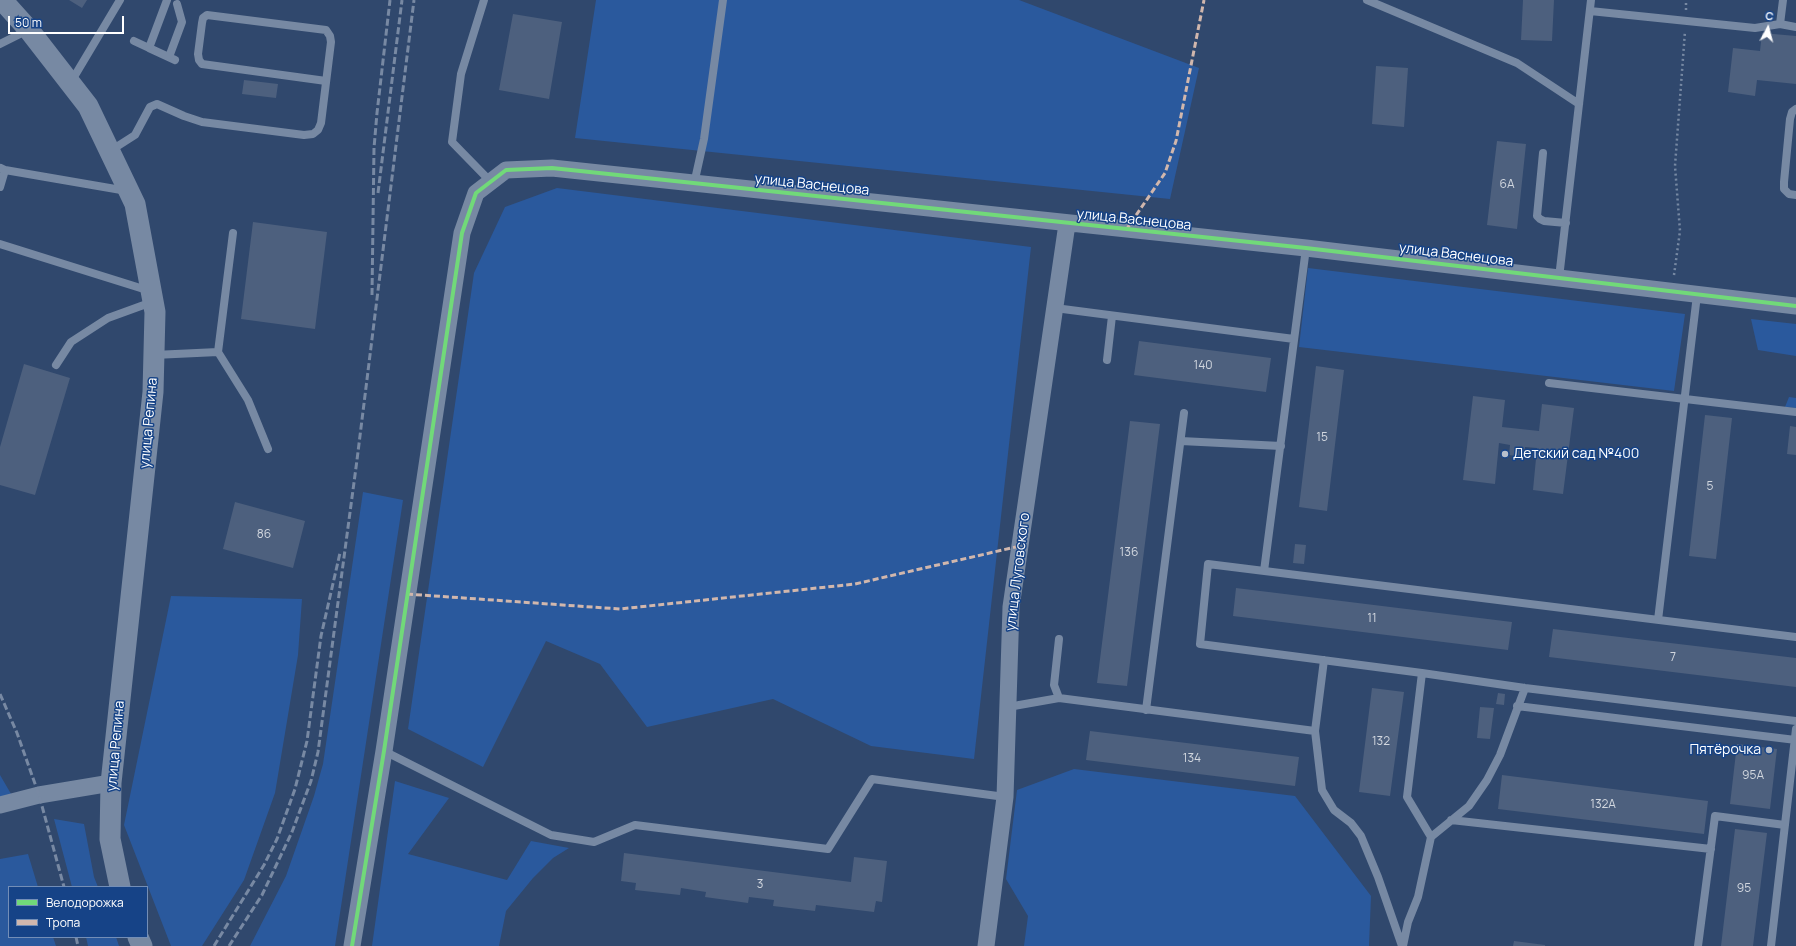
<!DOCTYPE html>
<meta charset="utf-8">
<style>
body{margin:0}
#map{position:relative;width:1796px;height:946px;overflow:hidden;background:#30486d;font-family:Manrope,sans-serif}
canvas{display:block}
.legend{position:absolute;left:8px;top:886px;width:140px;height:52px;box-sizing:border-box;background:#164387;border:1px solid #738eb7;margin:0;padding:5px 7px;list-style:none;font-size:12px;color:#fff}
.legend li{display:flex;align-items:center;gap:8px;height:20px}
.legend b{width:20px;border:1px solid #738eb7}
.north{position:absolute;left:1748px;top:8px;width:40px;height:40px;-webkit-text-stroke:3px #164387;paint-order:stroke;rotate:7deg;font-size:11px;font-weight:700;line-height:16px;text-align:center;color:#fff}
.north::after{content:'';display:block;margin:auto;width:14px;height:18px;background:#fff;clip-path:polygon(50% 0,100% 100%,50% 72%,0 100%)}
.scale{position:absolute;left:8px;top:16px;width:116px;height:18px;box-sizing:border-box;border:2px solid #fff;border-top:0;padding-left:5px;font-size:12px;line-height:14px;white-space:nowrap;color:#fff;-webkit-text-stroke:3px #164387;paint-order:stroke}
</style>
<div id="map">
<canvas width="1796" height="946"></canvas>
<ul class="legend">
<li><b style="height:5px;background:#71d979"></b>Велодорожка</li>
<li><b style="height:5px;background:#d1b7ad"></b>Тропа</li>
</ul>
<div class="north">С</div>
<div class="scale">50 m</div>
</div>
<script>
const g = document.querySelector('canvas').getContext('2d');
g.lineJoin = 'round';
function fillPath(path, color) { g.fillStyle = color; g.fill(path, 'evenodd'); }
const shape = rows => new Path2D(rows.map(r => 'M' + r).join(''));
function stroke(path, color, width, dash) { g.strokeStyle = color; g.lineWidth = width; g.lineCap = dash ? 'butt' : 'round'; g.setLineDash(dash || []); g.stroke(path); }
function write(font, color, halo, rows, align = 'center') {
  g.font = font + ' Manrope,sans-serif'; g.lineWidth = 3; g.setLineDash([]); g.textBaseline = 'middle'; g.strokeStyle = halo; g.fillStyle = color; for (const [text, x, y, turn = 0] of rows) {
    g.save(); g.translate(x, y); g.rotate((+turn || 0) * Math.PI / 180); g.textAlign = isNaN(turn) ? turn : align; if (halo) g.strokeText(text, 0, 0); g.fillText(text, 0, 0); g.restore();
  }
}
fillPath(shape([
 [596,0,1019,0,1199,68,1170,199,575,138],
 [557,188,1031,247,974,759,871,746,773,699,647,727,600,664,546,641,483,767,408,729,474,273,505,207],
 [1308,268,1685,314,1674,391,1299,347],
 [1751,319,1796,324,1796,356,1758,350],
 [1789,397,1796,398,1796,408,1785,407],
 [363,492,403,500,335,946,250,946,286,876,314,796,323,764],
 [171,596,302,599,298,655,275,793,244,880,202,946,171,946,124,825],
 [1074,769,1295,796,1371,896,1369,946,1024,946,1028,916,1006,879,1017,790],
 [0,775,14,799,0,802],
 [395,781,449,798,408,854,507,880,531,841,569,848,553,858,533,878,506,911,499,946,372,946],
 [54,819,84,824,94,877,98,887,72,887],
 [28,854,38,887,9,887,9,937,53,937,56,946,0,946,0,859],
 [86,937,116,937,119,946,88,946]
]), '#2a599d');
fillPath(shape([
 [69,0,87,0,82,8],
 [1523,0,1554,0,1552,41,1521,40],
 [513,14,562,22,549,99,499,90],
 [1762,33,1796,36,1796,84,1757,80,1755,96,1728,92,1733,48,1760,51],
 [1376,66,1408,68,1404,127,1372,124],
 [244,80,278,84,276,98,242,94],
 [1497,141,1526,144,1517,229,1487,225],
 [253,222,327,232,315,329,241,319],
 [1139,341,1271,358,1266,392,1134,375],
 [24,364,70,378,35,495,0,485,0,447],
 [1316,366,1344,370,1327,511,1299,507],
 [1473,396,1505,400,1502,427,1539,431,1542,404,1574,408,1563,494,1533,490,1537,448,1525,447,1524,457,1509,455,1510,445,1499,443,1495,484,1463,480],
 [1705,415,1732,418,1716,559,1689,556],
 [1130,421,1160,424,1127,686,1097,683],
 [1790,426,1796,427,1796,455,1787,454],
 [235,502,305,521,293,568,223,549],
 [1295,544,1306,545,1304,564,1293,563],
 [1236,588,1512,622,1508,650,1233,616],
 [1553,629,1796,658,1796,687,1549,657],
 [1372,688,1404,692,1390,796,1359,792],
 [1498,693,1505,694,1504,705,1496,704],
 [1480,707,1494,708,1490,739,1477,738],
 [1090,731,1299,757,1295,786,1086,760],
 [1737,744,1777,749,1770,809,1730,804],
 [1502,775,1708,801,1704,834,1498,809],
 [1735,829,1767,833,1753,946,1721,946],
 [624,853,851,882,854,857,887,861,882,902,876,901,874,912,816,905,815,911,773,906,774,900,749,897,748,903,705,897,706,892,681,888,680,895,635,890,636,883,621,881],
 [1514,941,1545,945,1545,946,1513,946]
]), '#4d607e');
stroke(shape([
 [1686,10,1686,0],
 [1674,275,1680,231,1675,166,1685,31]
]), '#7789a3', 2.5, [2, 3]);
stroke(shape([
 [167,0,149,48,175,60],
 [484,0,461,74,452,142,491,182],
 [1367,0,1517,63,1579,104],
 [1590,11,1755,28,1780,24,1796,27],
 [1780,24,1783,0],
 [134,41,149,48],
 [0,44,28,30],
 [169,57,182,22,177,4],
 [71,82,120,0],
 [1796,109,1792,112,1790,119,1784,182,1784,189,1789,194,1796,195],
 [110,151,135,135,150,107,157,104,184,116,202,122,304,135,313,134,318,130,321,123,331,42,330,36,326,30,207,15,203,18,202,23,198,54,199,60,202,64,326,81],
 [1543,153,1537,216,1540,219,1544,221,1566,223],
 [5,170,127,191],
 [694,184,704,139,723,0],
 [0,187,5,170,1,168],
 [0,244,150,291],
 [1559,278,1591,0],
 [1055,308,1294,339],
 [218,352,248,400,268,449],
 [154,355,218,352,233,233],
 [1107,360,1112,316],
 [56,365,71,342,108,318,152,302],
 [1549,383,1796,412],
 [1181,441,1281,446],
 [1264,571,1306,248],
 [1658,620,1697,295],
 [1422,673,1200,644,1208,564,1796,637],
 [1059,698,1054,685,1059,639],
 [1517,706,1796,740],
 [1008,707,1059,698,1315,731,1322,790,1334,810,1351,823,1361,836,1378,877,1402,946],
 [1146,710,1184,413],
 [1315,731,1324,660],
 [384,751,551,835,594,842,635,825,828,849,872,779,1005,797],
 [1451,820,1711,849],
 [1431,837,1407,797,1422,673,1525,688,1796,721],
 [1403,946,1408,922,1418,897,1431,837,1469,806,1487,780,1500,755,1525,688],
 [1698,946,1715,816,1785,825],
 [1771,946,1796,729]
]), '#7789a3', 8);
stroke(shape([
 [0,805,39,795,111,783],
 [352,946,384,751,462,233,476,193,506,170,552,168,1306,248,1796,306],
 [986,946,1005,797,1011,607,1067,224]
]), '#7789a3', 17);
stroke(shape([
 [2,0,29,30,88,106,135,204,155,312,153,392,111,783,110,839,120,887],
 [138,937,142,946]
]), '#7789a3', 21);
stroke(shape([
 [378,193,402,0],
 [372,295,374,148,377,113,390,0],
 [0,694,17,733,39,795,64,887],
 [76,937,78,946],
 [214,946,264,865,277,839,295,789,307,741,321,636,340,553],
 [229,946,262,895,292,832,311,781,318,752,357,460,414,0]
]), '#7889a3', 3, [7, 3]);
stroke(shape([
 [1126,230,1165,173,1176,141,1204,0],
 [407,594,620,609,855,584,1020,546]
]), '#d1b7ad', 3, [6, 3]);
stroke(shape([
 [352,946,384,751,462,233,476,193,506,170,552,168,1306,248,1796,306]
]), '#71d979', 4);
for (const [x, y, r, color] of [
 [1505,454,4,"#b7bfcc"],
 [1769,750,4,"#b7bfcc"]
]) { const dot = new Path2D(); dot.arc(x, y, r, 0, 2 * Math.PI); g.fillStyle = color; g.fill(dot); stroke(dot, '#164387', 1.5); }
write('12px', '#d2d7df', null, [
 ["6А",1507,185],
 ["140",1203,366],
 ["15",1322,438],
 ["5",1710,487],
 ["86",264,535],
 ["136",1129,553],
 ["11",1372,619],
 ["7",1673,658],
 ["132",1381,742],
 ["134",1192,759],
 ["95А",1753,776],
 ["132А",1603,805],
 ["3",760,885],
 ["95",1744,889]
]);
write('14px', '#fff', '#164387', [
 ["улица Васнецова",812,185,6],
 ["улица Васнецова",1134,220,6],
 ["улица Васнецова",1456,255,7],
 ["улица Репина",149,423,-85],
 ["улица Луговского",1018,572,-83],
 ["улица Репина",116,746,-85]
]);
write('14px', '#fff', '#164387', [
 ["Детский сад №400",1513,454],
 ["Пятёрочка",1761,750,"right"]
], 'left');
</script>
